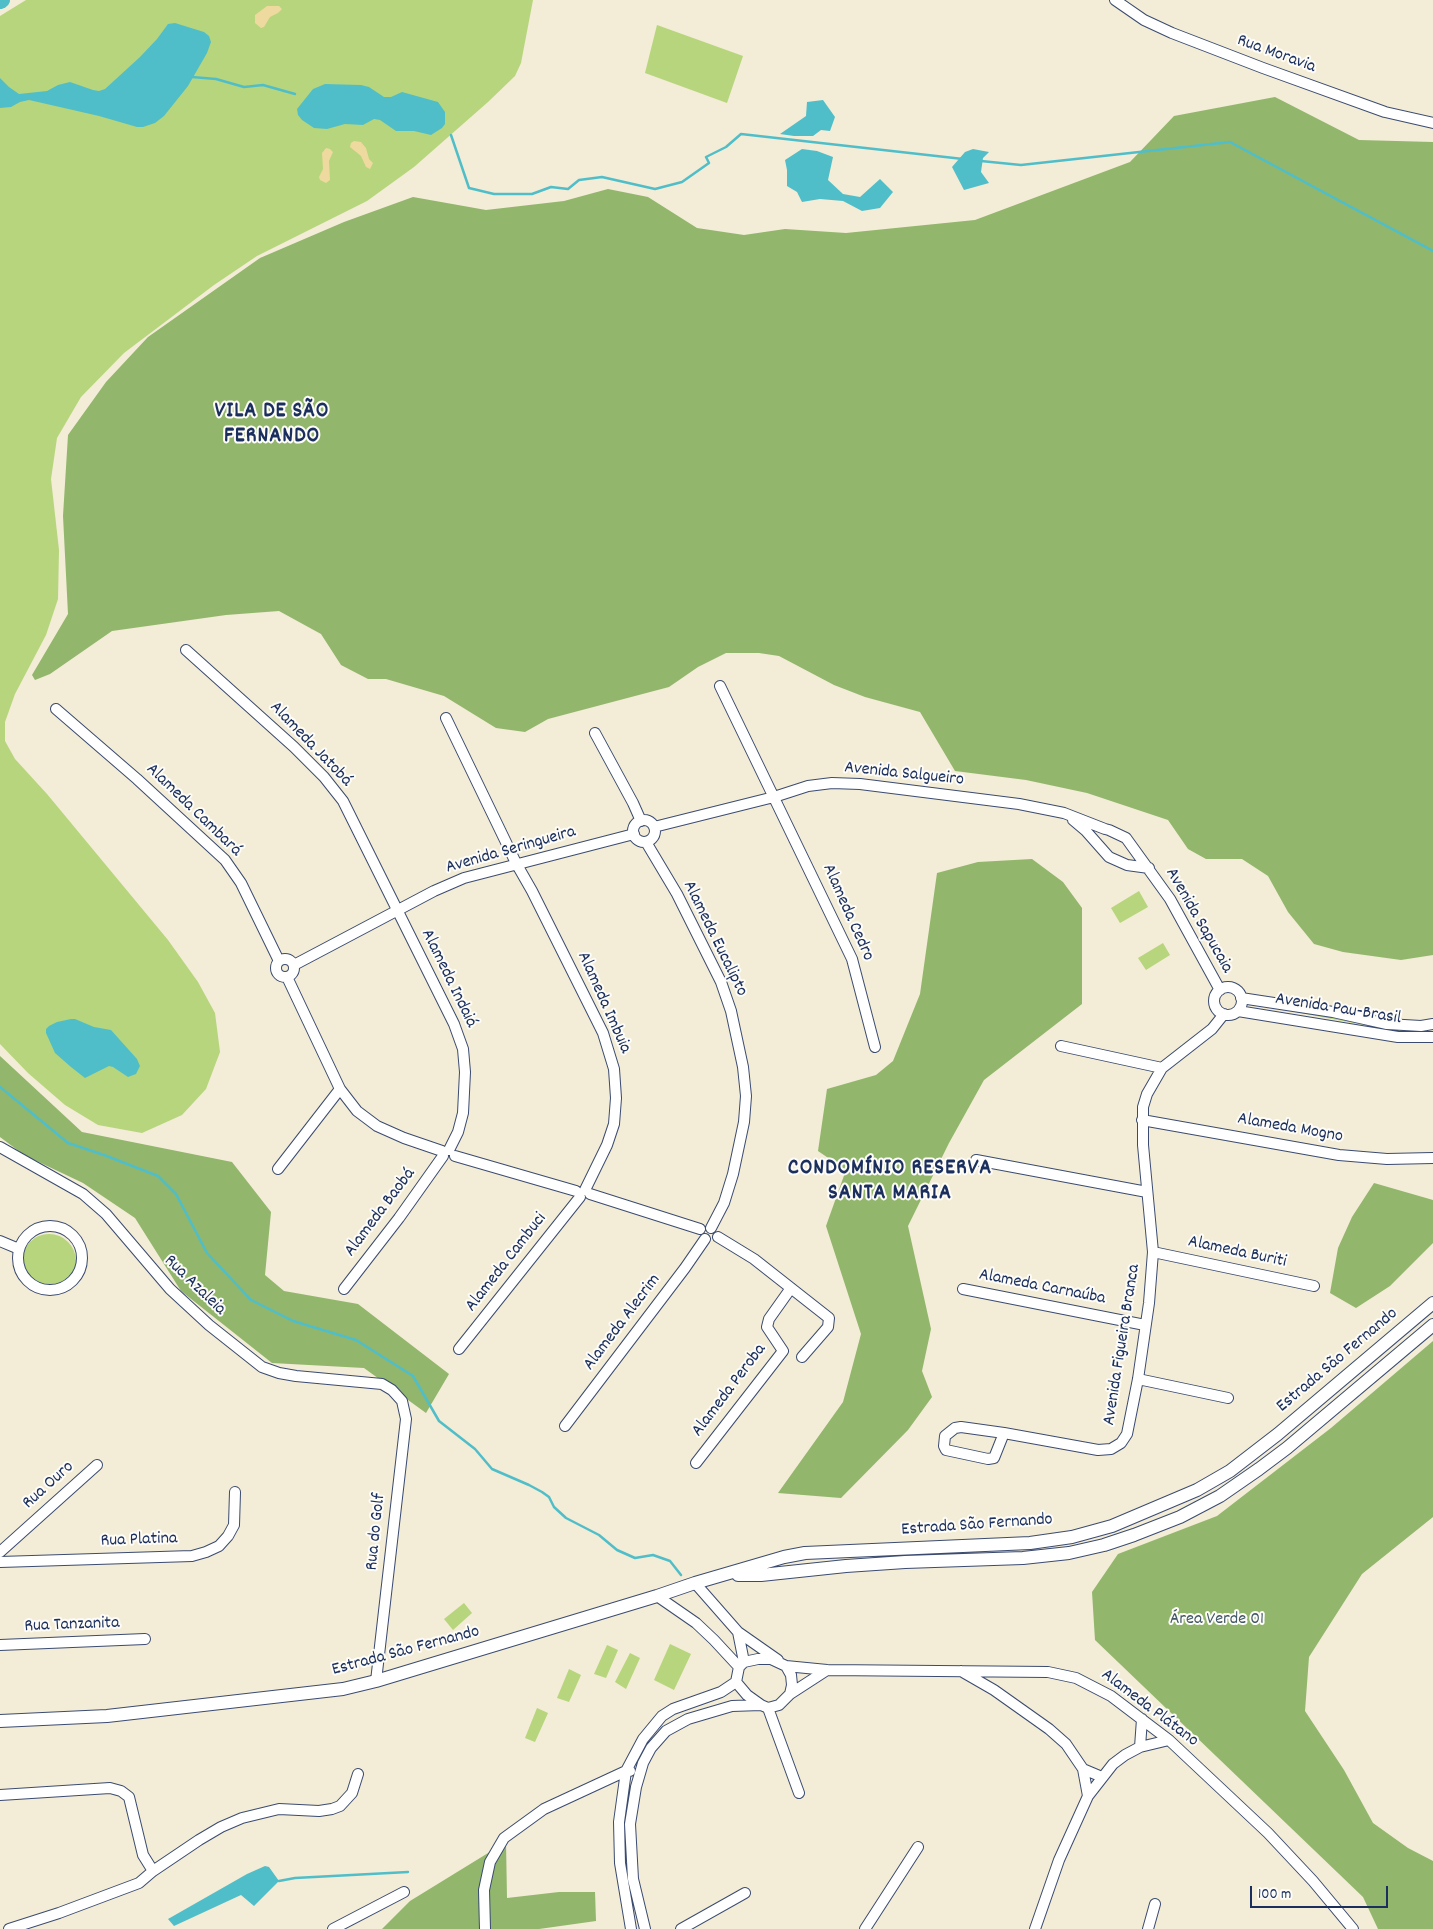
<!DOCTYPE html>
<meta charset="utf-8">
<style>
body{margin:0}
#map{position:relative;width:1433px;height:1929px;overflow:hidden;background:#f3ecd6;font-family:Dekko,sans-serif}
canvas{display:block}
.scale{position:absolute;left:1250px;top:1886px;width:138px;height:22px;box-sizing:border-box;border:2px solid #1b2f5e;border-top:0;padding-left:6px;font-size:15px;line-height:18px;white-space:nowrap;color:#1b2f5e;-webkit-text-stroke:4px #fdfcf7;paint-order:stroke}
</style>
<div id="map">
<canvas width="1433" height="1929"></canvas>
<div class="scale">100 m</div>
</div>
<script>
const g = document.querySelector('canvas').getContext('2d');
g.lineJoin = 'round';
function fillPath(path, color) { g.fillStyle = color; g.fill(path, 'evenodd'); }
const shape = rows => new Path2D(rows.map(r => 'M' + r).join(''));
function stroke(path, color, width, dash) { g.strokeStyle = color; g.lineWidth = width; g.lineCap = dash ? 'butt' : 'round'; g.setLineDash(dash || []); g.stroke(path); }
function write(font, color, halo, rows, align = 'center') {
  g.font = font + ' Dekko,sans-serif'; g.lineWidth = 4; g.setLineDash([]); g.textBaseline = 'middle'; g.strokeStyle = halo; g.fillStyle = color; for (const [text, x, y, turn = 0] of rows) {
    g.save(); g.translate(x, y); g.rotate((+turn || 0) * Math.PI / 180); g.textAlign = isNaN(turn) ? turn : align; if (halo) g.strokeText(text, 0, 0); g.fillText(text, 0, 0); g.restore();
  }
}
fillPath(shape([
 [26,0,533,0,521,63,515,76,488,102,414,167,367,201,257,256,214,285,124,353,81,397,57,438,51,479,59,550,58,599,46,635,15,694,5,722,5,741,15,759,47,794,168,940,198,982,215,1013,220,1052,206,1089,182,1115,142,1133,98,1125,65,1105,28,1073,0,1044,0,16],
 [657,25,743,56,727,103,645,73],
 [1139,891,1148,907,1120,923,1111,908],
 [1163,943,1170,955,1146,970,1138,958],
 [1264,1006,1421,1030,1421,1033,1390,1030],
 '22 1261a27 27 0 1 1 54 0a27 27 0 1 1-54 0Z',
 [464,1603,472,1613,453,1630,444,1619],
 [670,1644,691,1654,674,1690,654,1680],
 [607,1645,618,1650,606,1678,594,1674],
 [630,1653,640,1658,626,1689,615,1682],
 [569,1669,581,1675,569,1702,557,1698],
 [537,1708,548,1713,535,1742,525,1738]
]), '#b7d57c');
fillPath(shape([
 [1275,97,1359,140,1433,142,1433,955,1401,960,1343,952,1314,944,1288,912,1268,876,1242,859,1206,859,1188,849,1168,820,1087,793,1026,780,955,771,920,712,865,697,834,685,779,656,759,653,726,653,698,667,669,687,548,719,525,732,496,728,444,696,386,679,368,679,341,665,321,634,279,611,226,615,112,631,50,674,35,680,32,675,68,614,63,516,68,435,106,382,148,337,260,258,344,222,413,197,486,210,564,201,608,189,648,197,697,228,744,235,785,229,846,233,975,220,1130,162,1174,116],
 [1032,859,1063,882,1082,908,1082,1004,984,1080,949,1143,908,1226,931,1329,922,1371,932,1397,908,1430,841,1498,778,1493,843,1402,861,1334,826,1226,846,1170,818,1151,827,1089,876,1075,893,1061,920,994,937,873,978,862],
 [0,1056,82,1132,232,1162,271,1212,265,1275,284,1291,358,1304,449,1374,426,1413,364,1368,272,1363,181,1291,135,1218,83,1183,24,1155,0,1137],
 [1374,1183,1433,1200,1433,1243,1390,1286,1356,1308,1330,1293,1338,1248,1352,1217],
 [1433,1341,1433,1517,1362,1574,1309,1657,1305,1711,1344,1770,1373,1823,1408,1848,1433,1861,1433,1929,1378,1929,1363,1897,1095,1640,1092,1592,1118,1554,1217,1516,1331,1428],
 [506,1842,507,1898,559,1892,595,1892,596,1921,539,1929,382,1929,410,1901]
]), '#91b66c');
fillPath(shape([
 [267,6,279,6,282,9,278,13,270,17,264,27,261,28,255,23,255,15],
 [354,141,361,142,366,148,369,159,373,163,370,169,366,167,361,156,350,147,351,143],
 [326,148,330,149,333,152,329,161,330,180,326,183,320,180,319,177,323,169,322,153]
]), '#eeda9e');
fillPath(shape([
 [175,23,204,32,209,36,211,42,207,53,188,86,164,116,155,123,143,127,137,127,99,116,29,100,20,102,11,107,0,108,0,78,9,87,19,94,47,91,58,85,70,82,93,90,99,91,105,89,140,57,157,39,168,24],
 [325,84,361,85,369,87,384,97,391,97,402,92,438,102,445,112,445,124,442,128,431,135,414,131,396,131,380,120,374,119,363,125,345,124,327,129,314,128,302,120,298,115,297,109,313,89],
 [823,100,835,117,830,131,821,130,813,136,794,136,780,134,806,116,807,102],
 [802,149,817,151,833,157,828,180,843,194,860,197,880,179,893,192,880,208,862,211,843,201,820,199,802,202,797,192,787,186,787,170,785,160],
 [973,149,989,152,983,158,981,172,989,183,964,190,952,167,965,152],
 [71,1019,75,1019,94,1027,111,1030,137,1059,140,1066,136,1074,128,1077,113,1067,109,1066,85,1078,71,1067,55,1053,46,1033,46,1029,49,1026,57,1022],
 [265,1866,269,1867,279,1881,254,1906,241,1895,174,1926,168,1919,247,1874]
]), '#50bec9');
stroke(shape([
 [192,77,216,79,244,87,263,85,295,94],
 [451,135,469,188,494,194,532,194,551,187,568,189,579,180,602,177,655,189,682,182,709,163,706,157,726,147,741,134,963,159],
 [981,161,1021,165,1230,142,1433,251],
 [0,1087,68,1143,104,1155,158,1176,176,1194,207,1253,251,1300,293,1321,356,1340,413,1376,439,1421,475,1449,492,1469,529,1485,542,1492,549,1497,554,1507,566,1518,599,1535,617,1550,635,1558,653,1555,670,1561,681,1575],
 [279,1881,295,1878,408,1872]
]), '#50bec9', 2.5);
stroke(shape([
 [0,1,2,0]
]), '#50bec9', 16);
const minor = shape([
 [1115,0,1144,20,1172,33,1263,68,1385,112,1433,123],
 [186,650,294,747,324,777,343,801,454,1024,463,1049,465,1072,463,1113,458,1132,449,1150],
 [720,686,852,959,875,1047],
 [56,709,137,779,225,860,241,883,279,961],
 [446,718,516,863,532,891,603,1033,614,1069,616,1098,614,1124,607,1145,585,1190],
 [595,733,633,803,641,821],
 [1073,820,1086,831,1109,857,1127,865,1149,868],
 '633 831a11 11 0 1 1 22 0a11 11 0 1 1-22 0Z',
 [654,827,774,797,808,786,832,783,860,784,1019,804,1064,813,1105,829,1109,830,1126,838,1170,899,1220,990],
 [646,842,677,894,721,982,731,1011,743,1067,746,1096,744,1122,733,1174,724,1203,711,1228],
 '276 968a9 9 0 1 1 18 0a9 9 0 1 1-18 0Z',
 [294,965,434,891,464,878,634,834],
 [287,977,340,1089,357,1111,377,1126,404,1138,442,1151],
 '1214 1001a14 14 0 1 1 28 0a14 14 0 1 1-28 0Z',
 [1241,998,1333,1012,1387,1024,1421,1026,1433,1024],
 [1238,1011,1398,1037,1433,1037],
 [1061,1046,1162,1068],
 [1142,1120,1339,1155,1387,1159,1433,1158],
 [0,1147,83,1194,106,1214,170,1289,209,1325,262,1367,279,1373,296,1376,382,1384,392,1390,402,1401,406,1419,376,1681],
 [455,1156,576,1191],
 [976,1160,1147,1192],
 [278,1169,340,1089],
 [590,1194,700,1229],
 '18 1258a32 32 0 1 1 64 0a32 32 0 1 1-64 0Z',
 [718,1237,754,1259,829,1318,828,1327,802,1357],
 [0,1241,19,1249],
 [1153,1252,1314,1286],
 [344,1289,399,1218,443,1156],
 [963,1289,1145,1325],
 [459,1349,580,1197],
 [1138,1379,1228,1398],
 [565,1426,685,1268,705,1239],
 [961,1427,1004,1433,994,1458,988,1459,946,1450,944,1446,945,1436,955,1428,961,1427],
 [1004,1433,1098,1450,1111,1449,1121,1443,1127,1434,1138,1379,1149,1303,1153,1252,1143,1145,1143,1107,1147,1094,1162,1068,1212,1029,1224,1014],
 [696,1463,783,1351,767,1327,769,1319,791,1288],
 [0,1552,97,1465],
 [0,1562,192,1556,206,1552,219,1546,228,1536,234,1525,235,1492],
 [695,1583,738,1632,778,1660],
 [657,1596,696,1623,714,1640,739,1667],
 [738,1632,744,1662],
 [0,1645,145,1639],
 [786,1666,791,1675,792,1685,790,1694,779,1705,768,1708,761,1705,747,1695,736,1682,739,1667,744,1662,758,1659,771,1659,786,1666,827,1670,1048,1672,1076,1678,1111,1696,1169,1740,1268,1833,1313,1881,1353,1929],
 [961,1671,994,1690,1049,1729,1066,1744,1083,1769,1088,1796],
 [790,1694,827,1670],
 [768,1708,799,1793],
 [1140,1747,1142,1719],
 [1083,1769,1102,1777],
 [0,1795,110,1788,121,1791,129,1797,143,1855,153,1871],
 [9,1929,59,1913,139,1883,153,1871,199,1840,221,1827,242,1818,279,1809,319,1811,332,1809,340,1806,352,1793,358,1774],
 [333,1929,404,1892],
 [485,1929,484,1890,490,1862,504,1838,544,1809,626,1771,630,1771],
 [631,1929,620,1863,619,1822,626,1771,643,1739,662,1716,673,1709,721,1692,736,1682],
 [645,1929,633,1879,630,1824,636,1787,643,1763,651,1748,666,1731,688,1719,732,1706,761,1705],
 [681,1929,745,1893],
 [865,1929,918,1847],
 [1035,1929,1059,1860,1088,1796,1113,1764,1125,1755,1140,1747,1169,1740],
 [1148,1929,1155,1904]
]);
const major = shape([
 [738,1575,761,1575,846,1566,905,1562,1023,1558,1069,1553,1104,1545,1134,1535,1180,1517,1220,1496,1259,1469,1287,1448,1433,1325],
 [0,1721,107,1716,343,1689,376,1681,657,1596,695,1583,784,1557,805,1553,1030,1543,1072,1537,1112,1526,1197,1490,1230,1471,1278,1434,1433,1303]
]);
stroke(minor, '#3b4b70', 12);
stroke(major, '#3b4b70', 14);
stroke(minor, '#fff', 10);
stroke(major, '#fff', 12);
write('18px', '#1b2f5e', '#fdfcf7', [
 ["Rua Moravia",1276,55,20],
 ["Alameda Jatobá",310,745,46],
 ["Avenida Salgueiro",904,775,6],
 ["Alameda Cambará",193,811,44],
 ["Avenida Seringueira",511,851,-16],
 ["Alameda Cedro",847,913,66],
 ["Avenida Sapucaia",1198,921,60],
 ["Alameda Eucalipto",714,939,64],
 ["Alameda Indaiá",448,979,64],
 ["Alameda Imbuia",603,1003,66],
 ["Avenida Pau-Brasil",1338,1010,9],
 ["Alameda Mogno",1290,1129,10],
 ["Alameda Baobá",381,1213,-53],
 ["Alameda Buriti",1237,1253,12],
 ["Alameda Cambuci",507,1263,-52],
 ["Rua Azaleia",194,1286,44],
 ["Alameda Carnaúba",1042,1288,11],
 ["Alameda Alecrim",623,1323,-53],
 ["Avenida Figueira Branca",1123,1345,-81],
 ["Estrada São Fernando",1338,1361,-40],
 ["Alameda Peroba",730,1391,-53],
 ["Rua Ouro",49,1486,-42],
 ["Estrada São Fernando",977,1526,-4],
 ["Rua do Golf",377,1532,-84],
 ["Rua Platina",139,1541,-2],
 ["Rua Tanzanita",72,1626,-2],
 ["Estrada São Fernando",406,1652,-15],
 ["Alameda Plátano",1149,1709,37]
]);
write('18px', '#425866', '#fdfcf7', [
 ["Área Verde 01",1217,1621]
]);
g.letterSpacing = '1px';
write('bold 22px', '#1b2f5e', '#fdfcf7', [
 ["VILA DE SÃO",272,413],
 ["FERNANDO",272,438],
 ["CONDOMÍNIO RESERVA",890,1170],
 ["SANTA MARIA",890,1195]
]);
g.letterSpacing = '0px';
</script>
